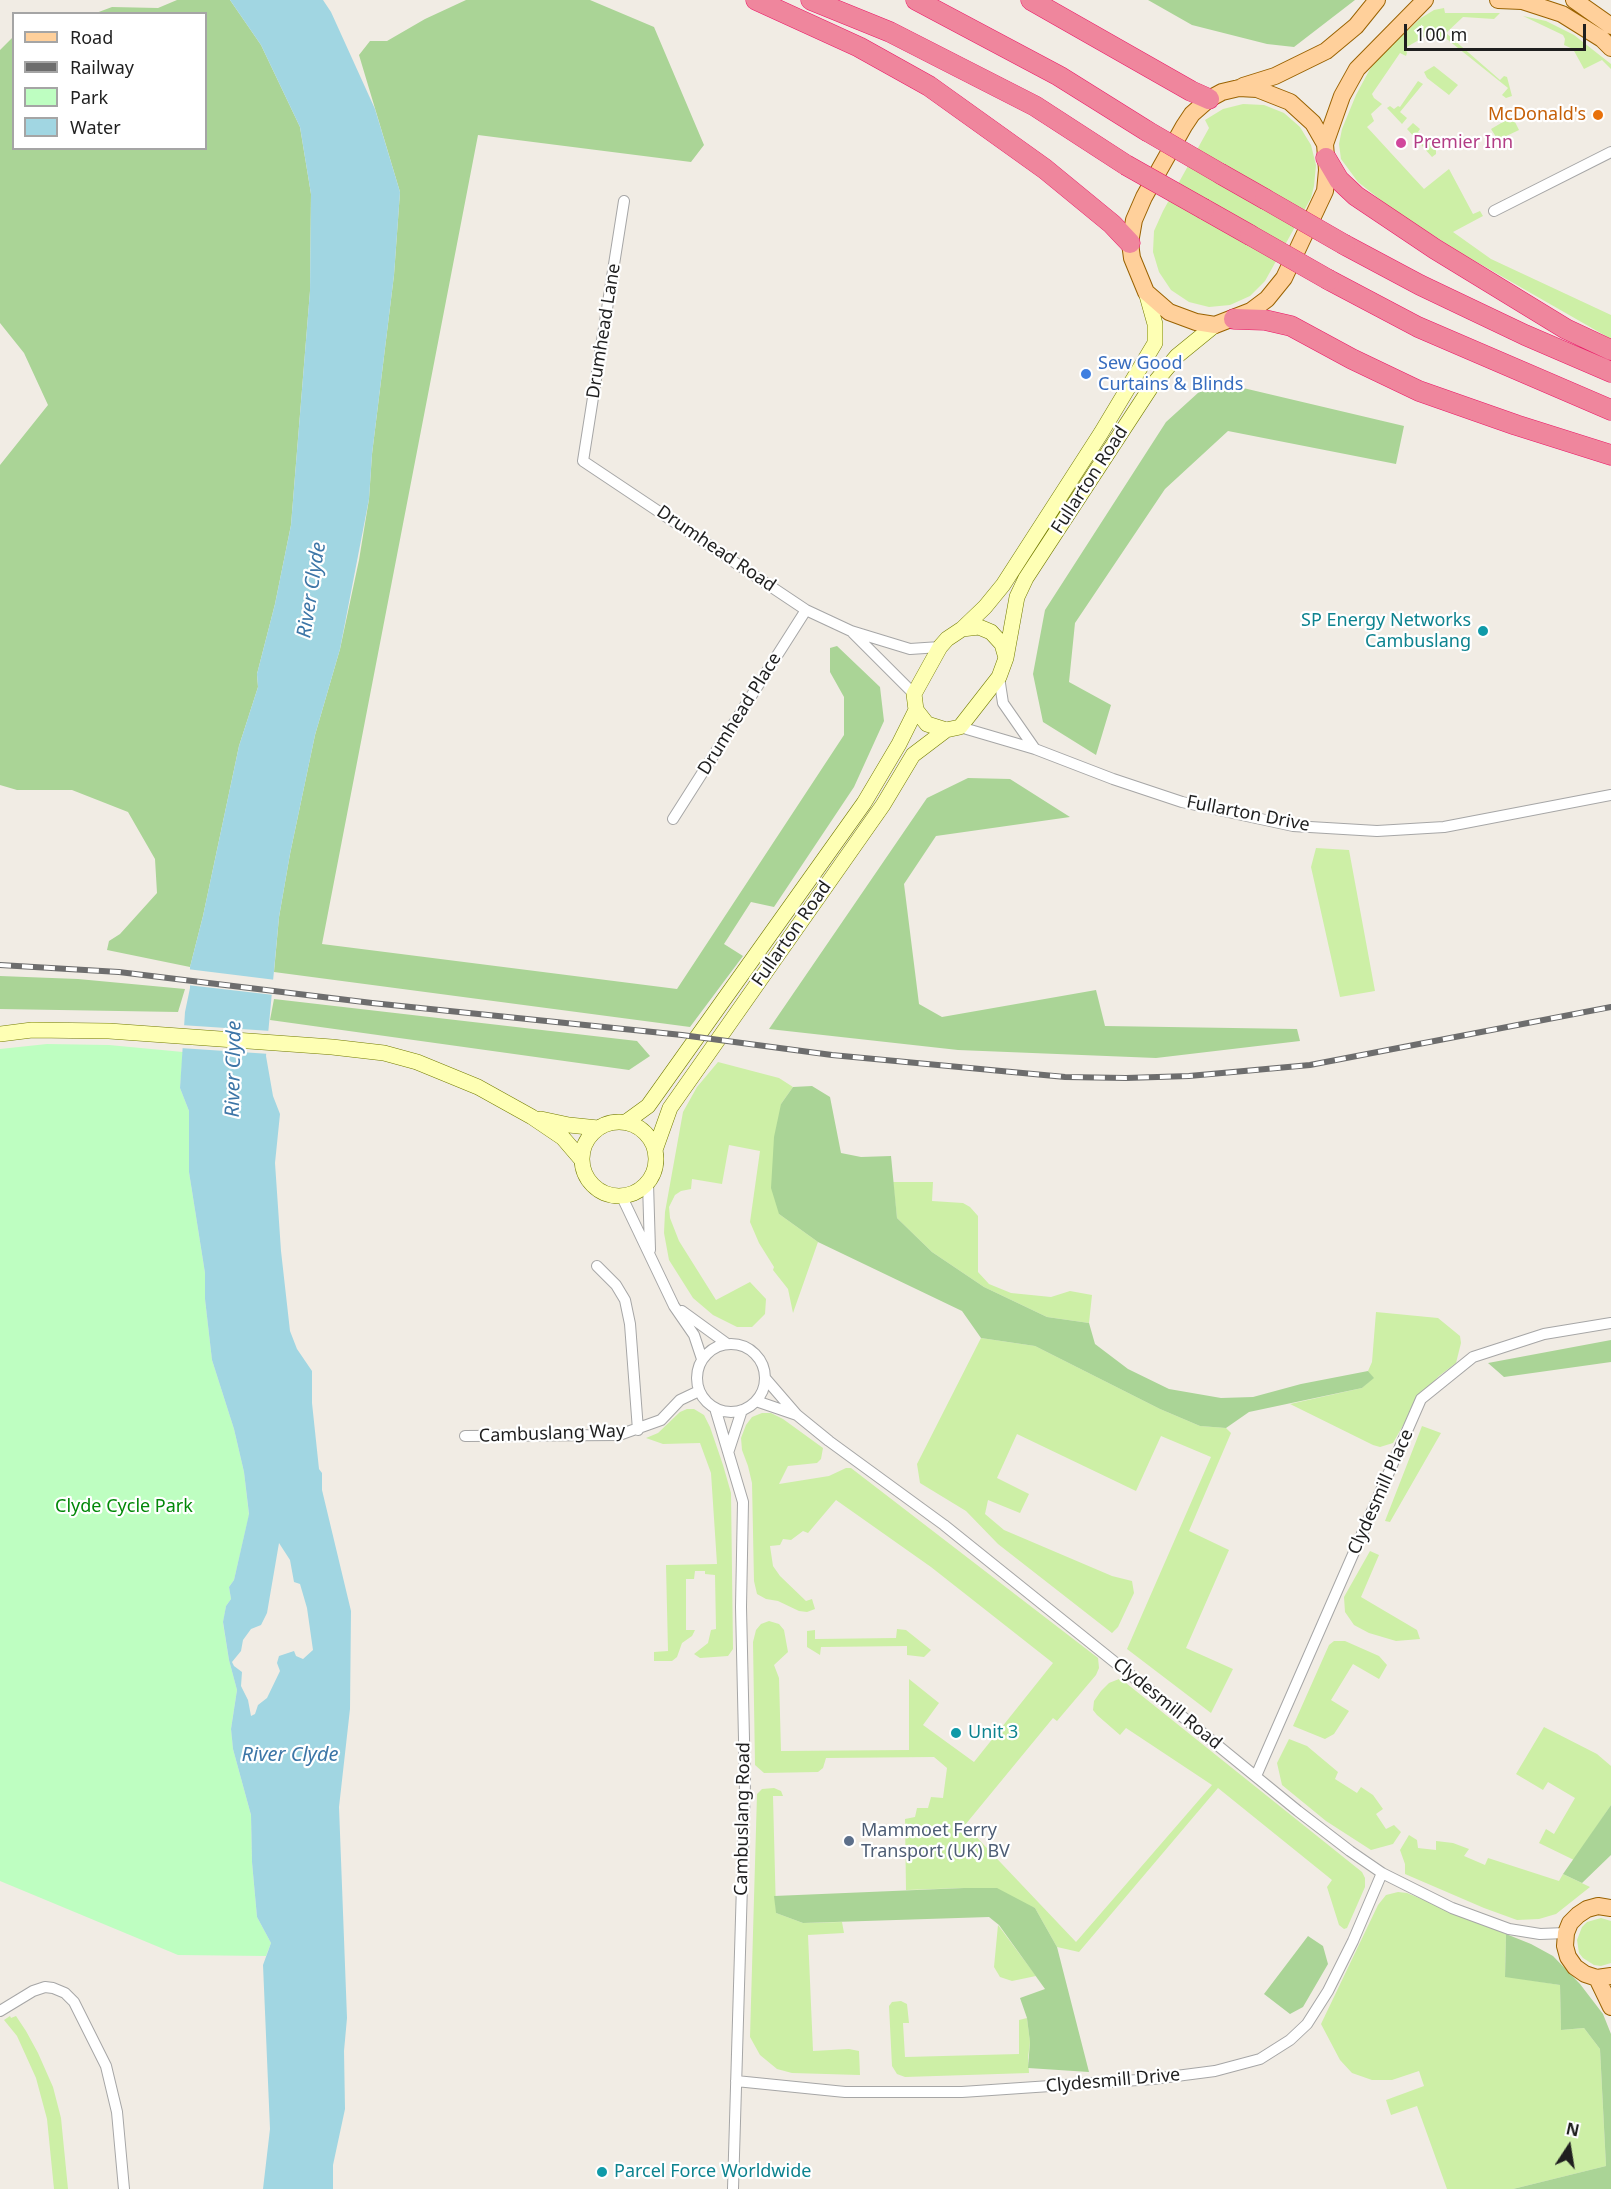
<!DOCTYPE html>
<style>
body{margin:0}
#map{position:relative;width:1611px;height:2189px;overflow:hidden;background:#f1ece4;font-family:"Noto Sans",sans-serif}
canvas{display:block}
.legend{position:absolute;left:12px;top:12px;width:195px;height:138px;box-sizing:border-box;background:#fff;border:2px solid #a5a5a5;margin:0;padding:8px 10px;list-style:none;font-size:18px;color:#1f1f1f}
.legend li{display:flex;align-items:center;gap:12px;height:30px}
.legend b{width:30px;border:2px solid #a5a5a5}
.north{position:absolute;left:1539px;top:2117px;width:60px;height:60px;-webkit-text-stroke:4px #fff;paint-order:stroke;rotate:12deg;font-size:16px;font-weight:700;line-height:24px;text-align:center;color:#1f1f1f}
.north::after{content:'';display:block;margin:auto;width:21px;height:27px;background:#1f1f1f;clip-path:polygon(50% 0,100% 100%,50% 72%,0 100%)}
.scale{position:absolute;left:1404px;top:24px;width:182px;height:27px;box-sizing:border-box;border:3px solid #1f1f1f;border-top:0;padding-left:8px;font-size:18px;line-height:21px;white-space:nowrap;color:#1f1f1f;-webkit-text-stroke:4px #fff;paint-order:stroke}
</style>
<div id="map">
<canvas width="1611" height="2189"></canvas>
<ul class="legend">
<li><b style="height:8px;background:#ffd09b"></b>Road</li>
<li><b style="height:8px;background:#6d6d6d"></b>Railway</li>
<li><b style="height:16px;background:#befec1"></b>Park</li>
<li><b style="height:16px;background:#a1d6e2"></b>Water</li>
</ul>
<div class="north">N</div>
<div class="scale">100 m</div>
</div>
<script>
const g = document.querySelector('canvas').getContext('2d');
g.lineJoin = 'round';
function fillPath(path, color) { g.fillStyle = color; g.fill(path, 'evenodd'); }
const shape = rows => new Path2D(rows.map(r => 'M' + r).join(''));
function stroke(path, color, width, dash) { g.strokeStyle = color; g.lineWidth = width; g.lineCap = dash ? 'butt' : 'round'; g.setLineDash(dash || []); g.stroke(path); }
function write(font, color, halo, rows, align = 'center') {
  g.font = font + ' "Noto Sans",sans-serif'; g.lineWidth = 4.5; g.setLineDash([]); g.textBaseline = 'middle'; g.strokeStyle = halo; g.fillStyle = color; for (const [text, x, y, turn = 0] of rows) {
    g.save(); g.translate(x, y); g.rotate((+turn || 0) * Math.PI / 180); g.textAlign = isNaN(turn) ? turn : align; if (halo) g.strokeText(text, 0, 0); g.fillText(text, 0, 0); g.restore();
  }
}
fillPath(shape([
 [1444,8,1445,13,1500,13,1494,19,1463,17,1446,33,1500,80,1504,76,1507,77,1512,96,1506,98,1502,95,1508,88,1443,36,1436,41,1431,33,1405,48,1407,53,1406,56,1400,53,1372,94,1374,98,1382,104,1371,114,1374,121,1367,127,1424,189,1449,169,1473,214,1480,211,1483,216,1453,232,1491,259,1611,315,1611,339,1461,253,1392,209,1358,182,1341,159,1339,144,1342,129,1356,95,1370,69,1378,58,1421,18,1434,10],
 [1523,16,1546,21,1574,35,1611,64,1611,69,1602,60,1584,69,1573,49,1564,45,1565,39,1563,35],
 [1434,66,1458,85,1449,95,1427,78,1424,72],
 [1418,81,1423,84,1400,112,1407,118,1402,124,1387,108,1390,106,1394,109,1398,106,1400,107],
 [1243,104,1264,105,1284,113,1300,127,1311,145,1316,165,1314,186,1311,198,1265,281,1250,296,1230,305,1209,307,1189,302,1171,290,1159,272,1153,252,1154,231,1163,211,1209,128,1205,120,1223,109],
 [1508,119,1515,122,1519,130,1498,140,1491,129],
 [1413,123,1420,129,1418,132,1436,146,1436,154,1432,157,1407,129],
 [1316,848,1349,850,1375,991,1340,997,1311,867],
 [718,1062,779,1078,793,1087,781,1104,779,1214,818,1242,793,1313,788,1289,773,1270,774,1267,759,1243,750,1222,760,1151,729,1145,722,1184,692,1179,691,1189,681,1191,675,1195,669,1207,670,1218,679,1241,716,1300,750,1282,766,1299,765,1314,752,1327,737,1327,713,1315,693,1298,669,1260,664,1233,665,1212,683,1112,697,1087],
 [893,1182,933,1182,932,1201,963,1203,970,1207,978,1216,978,1272,989,1284,1011,1293,1051,1297,1070,1291,1092,1295,1089,1323,1047,1317,984,1287,932,1252,897,1218],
 [1376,1312,1438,1318,1460,1336,1461,1343,1456,1363,1439,1376,1418,1399,1393,1443,1380,1447,1373,1445,1290,1404,1362,1388,1373,1378,1368,1371,1372,1362],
 [981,1338,1035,1346,1160,1409,1200,1426,1226,1428,1231,1433,1189,1531,1229,1550,1186,1648,1233,1669,1211,1713,1127,1649,1211,1457,1161,1436,1136,1491,1017,1434,997,1478,1029,1494,1020,1513,988,1500,985,1514,1004,1530,1112,1576,1132,1581,1134,1593,1118,1627,1112,1633,998,1544,966,1511,920,1483,917,1464],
 [687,1409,694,1409,704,1415,710,1427,723,1465,731,1493,733,1649,728,1656,700,1658,694,1654,708,1643,711,1630,716,1629,715,1575,705,1574,705,1571,695,1571,694,1579,686,1579,686,1630,695,1630,692,1636,682,1643,677,1657,672,1661,654,1661,654,1652,668,1651,666,1565,717,1564,711,1473,700,1443,663,1444,646,1438,658,1433,680,1412],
 [762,1413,771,1413,783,1419,823,1448,821,1459,817,1463,788,1466,779,1484,829,1476,846,1468,851,1468,1098,1658,1099,1668,1096,1675,1057,1721,1053,1718,965,1825,1076,1942,1212,1785,1126,1728,1120,1735,1097,1715,1093,1710,1094,1701,1101,1691,1109,1683,1119,1679,1126,1683,1362,1872,1365,1878,1365,1887,1347,1928,1344,1929,1339,1925,1327,1887,1332,1880,1218,1788,1079,1952,1057,1947,1035,1908,964,1888,906,1890,905,1819,915,1817,917,1808,928,1808,931,1797,943,1798,947,1768,934,1757,826,1758,823,1768,818,1772,764,1773,755,1765,753,1642,756,1630,761,1624,769,1621,779,1624,784,1630,788,1652,774,1665,779,1678,781,1751,909,1750,909,1679,939,1703,923,1725,974,1762,1053,1663,931,1567,836,1500,808,1533,803,1531,791,1540,783,1539,780,1545,770,1546,773,1566,780,1576,806,1601,812,1599,815,1609,807,1612,799,1611,778,1601,766,1599,757,1594,754,1581,752,1483,748,1466,742,1450,741,1438,746,1425,752,1417],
 [1422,1426,1441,1433,1390,1522,1385,1521],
 [1370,1551,1379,1555,1361,1597,1417,1630,1420,1639,1396,1641,1369,1633,1354,1625,1345,1612,1344,1597],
 [897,1629,906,1630,931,1650,924,1657,907,1655,907,1646,821,1647,820,1655,807,1647,807,1631,815,1630,815,1639,896,1638],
 [1334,1641,1345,1641,1379,1656,1387,1665,1379,1679,1353,1664,1331,1700,1349,1711,1334,1734,1325,1739,1293,1726,1329,1645],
 [1544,1727,1597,1754,1611,1766,1611,1805,1574,1860,1539,1843,1546,1829,1554,1834,1575,1798,1548,1782,1543,1790,1516,1774],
 [1289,1739,1307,1746,1338,1772,1335,1779,1357,1793,1361,1787,1373,1795,1383,1809,1376,1814,1386,1829,1394,1825,1401,1832,1393,1844,1371,1850,1326,1821,1282,1785,1277,1763],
 [774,1788,781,1791,783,1796,773,1796,776,1913,803,1923,842,1922,844,1933,808,1935,813,2051,849,2049,859,2051,860,2075,792,2073,777,2069,760,2055,750,2037,757,1794,762,1789],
 [1409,1835,1417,1840,1418,1848,1436,1850,1436,1841,1453,1843,1469,1849,1464,1856,1485,1865,1488,1858,1559,1881,1563,1874,1590,1887,1556,1914,1539,1919,1517,1920,1484,1908,1405,1874,1405,1864,1400,1850],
 [1398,1892,1407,1893,1506,1934,1505,1976,1560,1985,1561,2030,1584,2028,1600,2049,1606,2166,1513,2189,1447,2189,1417,2106,1391,2115,1386,2100,1424,2086,1419,2071,1392,2080,1372,2080,1352,2073,1340,2060,1321,2024,1378,1905,1386,1895],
 [1601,1918,1611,1921,1611,1963,1601,1966,1594,1965,1583,1958,1579,1953,1577,1940,1582,1927,1587,1922],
 [998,1925,1036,1976,1012,1981,1000,1977,994,1967],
 [901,2001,907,2004,909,2023,903,2023,905,2057,1019,2054,1019,2020,1027,2018,1030,2042,1028,2058,1029,2073,905,2077,897,2074,892,2066,889,2006,892,2002],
 [10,2016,11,2018,16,2016,26,2031,38,2053,53,2087,61,2118,68,2189,54,2189,47,2119,36,2078,17,2036,4,2020]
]), '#cdefa6');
fillPath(shape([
 [177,0,230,0,261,45,300,127,311,194,310,291,291,525,275,604,257,674,258,687,239,746,203,916,190,967,107,950,109,941,120,934,157,893,155,859,128,812,72,790,17,790,0,785,0,465,48,405,24,353,0,323,0,50,13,37,14,148,206,148,206,14,96,13,112,7,158,8],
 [466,0,590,0,654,27,704,145,691,162,478,135,322,944,677,989,844,735,844,697,830,672,830,648,837,646,880,687,884,721,854,787,774,907,751,902,724,944,743,956,690,1027,274,972,279,917,290,854,315,735,340,649,359,560,369,499,372,454,394,275,400,192,359,55,370,41,387,41,425,19],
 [1148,0,1355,0,1294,47,1267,44,1192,25],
 [1239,387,1404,426,1396,464,1228,431,1165,489,1075,623,1069,682,1111,705,1096,755,1043,722,1033,674,1045,610,1166,422,1199,392],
 [968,778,1010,779,1070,817,936,836,904,884,919,1004,942,1017,1096,990,1105,1026,1297,1029,1300,1041,1156,1058,958,1050,769,1029,927,798],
 [0,976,78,979,185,989,178,1012,0,1009],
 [274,999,637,1041,650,1056,629,1070,270,1020],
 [812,1086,830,1097,841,1153,861,1157,891,1156,897,1218,932,1252,984,1287,1047,1317,1089,1323,1095,1344,1128,1369,1169,1389,1221,1398,1253,1397,1301,1384,1368,1371,1374,1378,1362,1388,1249,1412,1226,1428,1200,1426,1160,1409,1035,1346,981,1338,962,1311,818,1242,779,1214,771,1188,774,1137,781,1104,793,1087],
 [1611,1340,1611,1362,1504,1377,1488,1363],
 [1611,1805,1611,1855,1582,1883,1563,1874],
 [964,1888,997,1888,1035,1908,1057,1947,1089,2072,1028,2068,1030,2042,1027,2018,1020,1998,1045,1989,999,1925,989,1917,803,1923,776,1913,774,1896],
 [1506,1934,1531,1944,1553,1956,1580,1984,1603,2014,1611,2034,1611,2189,1513,2189,1606,2166,1600,2049,1584,2028,1561,2030,1560,1985,1505,1977],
 [1308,1936,1323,1946,1328,1964,1303,2007,1290,2014,1264,1994]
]), '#aad496');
fillPath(shape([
 [47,1044,109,1045,183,1052,180,1088,189,1111,189,1172,205,1273,205,1299,212,1360,234,1429,244,1472,249,1515,234,1580,229,1587,231,1599,226,1606,223,1623,229,1660,237,1690,231,1729,233,1749,251,1815,252,1862,257,1917,271,1943,266,1956,178,1955,0,1881,0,1049]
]), '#befec1');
fillPath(shape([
 [230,0,323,0,331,12,375,109,400,192,394,275,372,454,369,499,340,649,315,735,290,854,279,917,266,1056,273,1096,280,1114,275,1163,281,1251,290,1331,297,1349,312,1371,312,1403,319,1469,322,1473,322,1490,351,1611,350,1709,339,1807,347,2018,344,2051,345,2109,333,2165,333,2189,263,2189,270,2129,263,1965,271,1943,257,1917,252,1862,251,1815,233,1749,231,1729,237,1690,229,1660,223,1622,226,1606,231,1599,229,1587,234,1580,249,1514,244,1472,234,1429,212,1360,205,1299,205,1273,189,1172,189,1111,180,1088,185,1012,190,988,190,967,203,916,239,746,258,687,257,674,275,604,291,525,310,291,311,194,300,127,261,45],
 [279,1543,290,1560,294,1582,300,1584,307,1608,313,1650,303,1659,296,1656,294,1651,279,1656,277,1663,280,1671,267,1698,258,1705,255,1714,251,1716,248,1700,241,1686,242,1672,234,1666,232,1662,241,1651,243,1640,251,1629,261,1625,267,1613]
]), '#a1d6e2');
fillPath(shape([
 [187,969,276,980,274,995,187,985],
 [181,1025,271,1031,270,1054,180,1048]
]), '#f1ece4');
const street = shape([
 [624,201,583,461,806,610,851,631,910,649,940,647],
 [1494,211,1611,152],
 [853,633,914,694],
 [999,677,1003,703,1035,749],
 [960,727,1035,749,1113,779,1182,802,1293,826,1377,831,1444,827,1611,795],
 [673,819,806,610],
 [648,1183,650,1250],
 [622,1197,674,1306,694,1335,702,1359],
 [597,1266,616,1285,625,1300,630,1324,638,1430],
 [682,1311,726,1343],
 '697 1378a34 34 0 1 1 68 0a34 34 0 1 1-68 0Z',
 [765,1378,797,1415,829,1441,944,1525,1178,1713,1298,1811,1350,1851,1382,1873,1452,1908,1509,1929,1540,1934,1566,1933],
 [756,1401,797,1415],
 [715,1408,743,1502,741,1607,745,1783,733,2189],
 [465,1436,619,1435,661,1420,680,1400,699,1391],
 [729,1450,742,1410],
 [1256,1776,1421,1399,1473,1357,1544,1334,1611,1323],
 [0,2011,33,1991,45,1987,53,1988,65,1993,74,2002,106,2066,117,2112,124,2189],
 [736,2081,845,2092,962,2092,1153,2079,1215,2071,1260,2059,1290,2040,1307,2024,1328,1991,1353,1941,1382,1873]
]);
const secondary = shape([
 [979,627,991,632,1002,644,1006,658,999,677,960,727,946,730,927,724,916,710,914,694,940,647,947,639,962,629,979,627],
 [962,629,985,607,1003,585,1101,433,1155,343,1155,324,1146,292],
 [1006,658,1017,597,1026,578,1151,387,1177,356,1215,325],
 [0,1034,32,1030,109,1031,332,1047,384,1053,417,1062,478,1087,532,1117,563,1138,581,1159],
 [541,1119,569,1125,598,1128],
 '582 1159a37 37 0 1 1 74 0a37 37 0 1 1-74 0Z',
 [626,1122,648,1106,864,803,899,744,916,710],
 [655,1150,670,1108,883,805,913,755,946,730]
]);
const primary = shape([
 [1498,0,1522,1,1562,14,1602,39,1611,48],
 [1574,0,1611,26],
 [1243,86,1275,76,1326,51,1356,26,1377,0],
 [1239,88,1257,89,1290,102,1313,123,1325,144,1327,170,1325,191,1284,278,1267,299,1251,311,1215,325,1196,322,1169,312,1146,292,1132,258,1130,243,1134,220,1144,197,1184,126,1192,114,1209,99,1222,92,1239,88],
 [1325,144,1342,96,1357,69,1425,0],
 [1611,1908,1598,1906,1587,1909,1578,1915,1570,1923,1566,1933,1565,1946,1568,1957,1575,1967,1585,1974,1597,1978,1611,1976],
 [1597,1978,1611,2007]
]);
const highway = shape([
 [756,0,859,47,929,86,1045,169,1112,224,1130,243],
 [811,0,890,32,1035,106,1126,165],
 [916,0,1059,76,1147,131],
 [1031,0,1191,91,1209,99],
 [1326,158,1339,180,1356,196,1435,249,1566,329,1611,350],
 [1221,174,1265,199],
 [1204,209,1250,235],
 [1345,245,1420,285,1525,335,1611,372],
 [1329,280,1418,327,1611,410],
 [1234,319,1265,320,1291,326,1352,359,1419,391,1516,425,1611,455]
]);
stroke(street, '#a6a6a6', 12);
stroke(secondary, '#737c00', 16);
stroke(primary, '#9a6200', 18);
stroke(highway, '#ea1666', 21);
stroke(street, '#fff', 10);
stroke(secondary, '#feffb4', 15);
stroke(primary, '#ffd09b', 16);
stroke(highway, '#ef869d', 20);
const rail = shape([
 [0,965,119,972,372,1003,682,1035,832,1055,1065,1077,1126,1078,1189,1076,1310,1065,1611,1007]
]);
stroke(rail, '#6d6d6d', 6);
stroke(rail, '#fff', 4, [11]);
const highwayBridge = shape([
 [1147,131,1221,174],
 [1126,165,1204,209],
 [1265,199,1345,245],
 [1250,235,1329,280]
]);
stroke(highwayBridge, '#ea1666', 21, []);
stroke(highwayBridge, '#ef869d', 20);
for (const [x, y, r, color] of [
 [1598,115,6,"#e8710a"],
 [1401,143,6,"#d1479c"],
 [1086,374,6,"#3f7fe0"],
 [1483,631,6,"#0f9aa8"],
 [956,1733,6,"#0f9aa8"],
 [849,1841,6,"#5c6f8a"],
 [602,2172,6,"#0f9aa8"]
]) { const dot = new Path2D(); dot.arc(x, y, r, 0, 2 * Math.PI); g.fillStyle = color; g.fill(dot); stroke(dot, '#fff', 2); }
write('18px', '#c56008', '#fff', [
 ["McDonald's",1586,115]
], 'right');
write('18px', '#b23c85', '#fff', [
 ["Premier Inn",1413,143]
], 'left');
write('18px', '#1f1f1f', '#fff', [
 ["Drumhead Lane",604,331,-81],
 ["Fullarton Road",1090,480,-57],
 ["Drumhead Road",716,549,34],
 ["Drumhead Place",740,714,-58],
 ["Fullarton Drive",1248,814,11],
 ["Fullarton Road",792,934,-55],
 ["Cambuslang Way",552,1434,-2],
 ["Clydesmill Place",1381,1492,-66],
 ["Clydesmill Road",1167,1704,39],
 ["Cambuslang Road",743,1819,-89],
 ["Clydesmill Drive",1113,2081,-5]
]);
write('18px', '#366cbe', '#fff', [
 ["Sew Good",1098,364],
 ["Curtains & Blinds",1098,385]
], 'left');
write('18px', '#0d838f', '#fff', [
 ["SP Energy Networks",1471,621,"right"],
 ["Cambuslang",1471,642,"right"],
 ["Unit 3",968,1733],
 ["Parcel Force Worldwide",614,2172]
], 'left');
write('18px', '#028808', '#fff', [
 ["Clyde Cycle Park",124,1507]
]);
write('18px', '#4e5e75', '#fff', [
 ["Mammoet Ferry",861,1831],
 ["Transport (UK) BV",861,1852]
], 'left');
write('italic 20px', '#3d76a7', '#fff', [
 ["River Clyde",312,590,-81],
 ["River Clyde",234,1069,-89],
 ["River Clyde",290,1755]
]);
</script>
